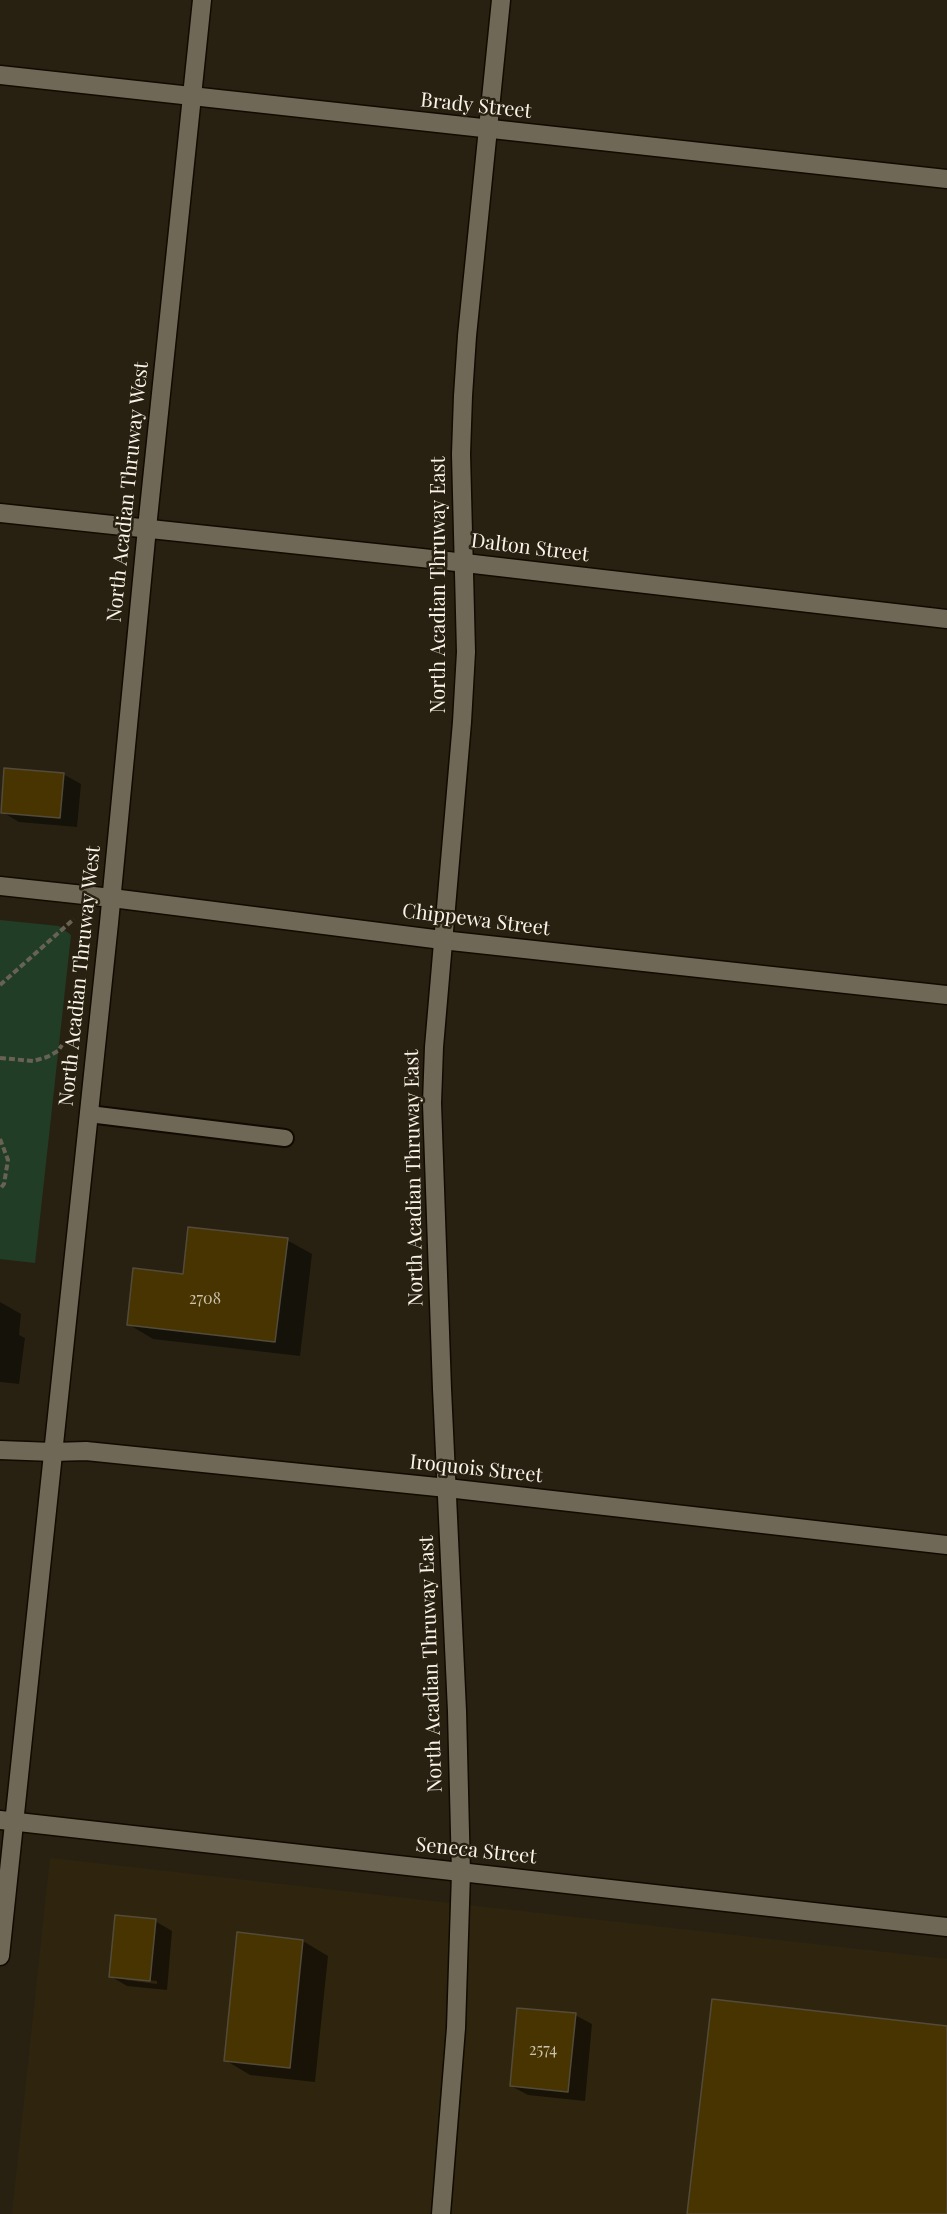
<!DOCTYPE html>
<style>
body{margin:0}
canvas{display:block;background:#282111}
</style>
<canvas width="947" height="2214"></canvas>
<script>
const g = document.querySelector('canvas').getContext('2d');
g.lineJoin = 'round';
function fillPath(path, color) { g.fillStyle = color; g.fill(path, 'evenodd'); }
const shape = rows => new Path2D(rows.map(r => 'M' + r).join(''));
function stroke(path, color, width, dash) { g.strokeStyle = color; g.lineWidth = width; g.lineCap = dash ? 'butt' : 'round'; g.setLineDash(dash || []); g.stroke(path); }
function write(font, color, halo, rows, align = 'center') {
  g.font = font + ' "Playfair Display",serif'; g.lineWidth = 5; g.setLineDash([]); g.textBaseline = 'middle'; g.strokeStyle = halo; g.fillStyle = color; for (const [text, x, y, turn = 0] of rows) {
    g.save(); g.translate(x, y); g.rotate((+turn || 0) * Math.PI / 180); g.textAlign = isNaN(turn) ? turn : align; if (halo) g.strokeText(text, 0, 0); g.fillText(text, 0, 0); g.restore();
  }
}
fillPath(shape([
 [50,1858,947,1959,947,2214,12,2214]
]), '#2f250e');
fillPath(shape([
 [0,920,59,926,71,935,35,1263,0,1259]
]), '#213d25');
fillPath(shape([
 [63,774,81,784,77,827,19,822,2,812],
 [287,1240,312,1254,300,1356,153,1339,128,1324],
 [0,1302,21,1314,19,1335,25,1338,19,1384,0,1382],
 [155,1921,172,1931,167,1990,127,1986,110,1976],
 [126,1977,157,1981,157,1984,126,1980],
 [238,1934,303,1941,328,1956,315,2082,250,2075,225,2060],
 [575,2015,592,2024,585,2101,528,2095,511,2086]
]), '#0007');
const building = shape([
 [4,768,64,773,60,818,1,813,4,768],
 [188,1227,288,1238,275,1342,127,1325,133,1268,183,1274,188,1227],
 [115,1915,156,1919,150,1981,109,1977,115,1915],
 [237,1932,303,1940,290,2068,224,2061,237,1932],
 [712,1999,947,2026,947,2214,687,2214,712,1999],
 [517,2008,576,2013,568,2092,510,2086,517,2008]
]);
fillPath(building, '#473400');
stroke(building, '#534b3a', 1.5);
const lane = shape([
 [89,1114,285,1138]
]);
const street = shape([
 [0,75,947,179],
 [0,513,422,558,947,619],
 [0,886,112,898,442,940,947,995],
 [0,1450,53,1452,86,1451,447,1488,947,1545],
 [0,1820,947,1927]
]);
const secondary = shape([
 [0,1956,109,923,147,528,202,0],
 [441,2214,456,2028,461,1873,457,1711,442,1389,432,1103,434,1047,462,722,466,652,461,454,463,396,467,336,501,0]
]);
stroke(lane, '#100a00', 20);
stroke(street, '#100a00', 21);
stroke(secondary, '#100a00', 21);
stroke(shape([
 [0,985,74,919],
 [0,1058,33,1061,47,1057,58,1051,62,1045],
 [0,1139,8,1160,4,1184,0,1189]
]), '#686254', 4, [6, 3]);
stroke(lane, '#706856', 16);
stroke(street, '#706856', 18);
stroke(secondary, '#706856', 18);
write('16px', '#ccc4b0', null, [
 ["2708",205,1299],
 ["2574",543,2050]
]);
write('20px', '#f9f4ea', '#282111', [
 ["Brady Street",476,106,6],
 ["North Acadian Thruway West",128,492,-84],
 ["Dalton Street",530,548,7],
 ["North Acadian Thruway East",439,585,-90],
 ["Chippewa Street",476,920,7],
 ["North Acadian Thruway West",80,976,-84],
 ["North Acadian Thruway East",414,1178,-91],
 ["Iroquois Street",476,1469,6],
 ["North Acadian Thruway East",431,1664,-92],
 ["Seneca Street",476,1851,6]
]);
</script>
